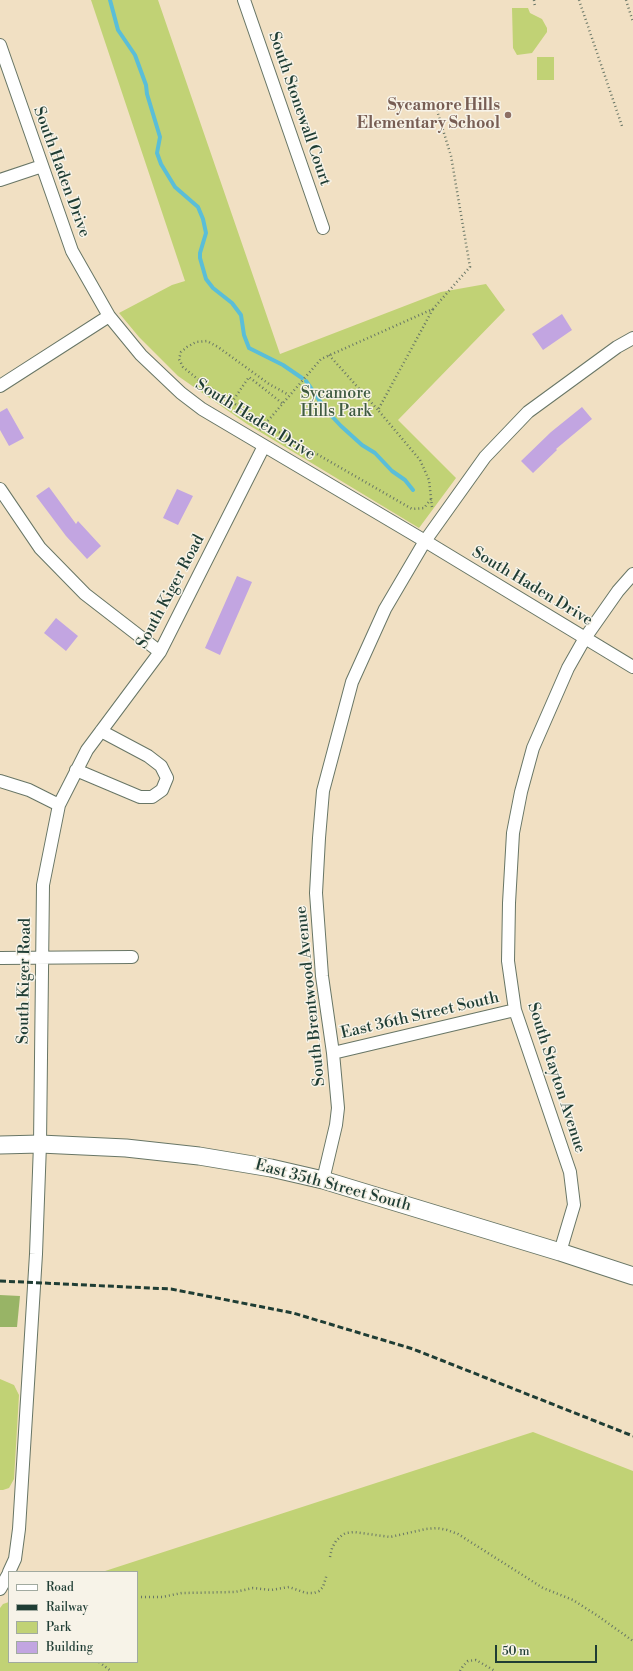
<!DOCTYPE html>
<style>
body{margin:0}
#map{position:relative;width:633px;height:1671px;overflow:hidden;background:#f1e0c3;font-family:"Libre Bodoni",serif}
canvas{display:block}
.legend{position:absolute;left:8px;top:1571px;width:130px;height:92px;box-sizing:border-box;background:#f7f3e8;border:1px solid #a1aaa0;margin:0;padding:5px 7px;list-style:none;font-size:12px;color:#1f3d34}
.legend li{display:flex;align-items:center;gap:8px;height:20px}
.legend b{width:20px;border:1px solid #a1aaa0}
.scale{position:absolute;left:495px;top:1645px;width:102px;height:18px;box-sizing:border-box;border:2px solid #1f3d34;border-top:0;padding-left:5px;font-size:12px;line-height:14px;white-space:nowrap;color:#1f3d34;-webkit-text-stroke:3px #f7f3e8;paint-order:stroke}
</style>
<div id="map">
<canvas width="633" height="1671"></canvas>
<ul class="legend">
<li><b style="height:5px;background:#fff"></b>Road</li>
<li><b style="height:5px;background:#1f3d34"></b>Railway</li>
<li><b style="height:11px;background:#c1d275"></b>Park</li>
<li><b style="height:11px;background:#c2a5e1"></b>Building</li>
</ul>
<div class="scale">50 m</div>
</div>
<script>
const g = document.querySelector('canvas').getContext('2d');
g.lineJoin = 'round';
function fillPath(path, color) { g.fillStyle = color; g.fill(path, 'evenodd'); }
const shape = rows => new Path2D(rows.map(r => 'M' + r).join(''));
function stroke(path, color, width, dash) { g.strokeStyle = color; g.lineWidth = width; g.lineCap = dash ? 'butt' : 'round'; g.setLineDash(dash || []); g.stroke(path); }
function write(font, color, halo, rows, align = 'center') {
  g.font = font + ' "Libre Bodoni",serif'; g.lineWidth = 3; g.setLineDash([]); g.textBaseline = 'middle'; g.strokeStyle = halo; g.fillStyle = color; for (const [text, x, y, turn = 0] of rows) {
    g.save(); g.translate(x, y); g.rotate((+turn || 0) * Math.PI / 180); g.textAlign = isNaN(turn) ? turn : align; if (halo) g.strokeText(text, 0, 0); g.fillText(text, 0, 0); g.restore();
  }
}
fillPath(shape([
 [91,0,158,0,280,354,441,292,486,284,505,310,398,420,456,478,419,528,247,424,178,376,139,337,119,313,172,285,185,281],
 [528,8,530,13,542,19,547,28,547,32,532,53,517,55,513,48,512,8],
 [537,57,554,57,554,80,537,80],
 [0,1379,14,1385,19,1395,14,1479,9,1488,3,1490,0,1490],
 [533,1432,633,1471,633,1671,0,1671,0,1608,3,1604,9,1602,9,1662,137,1662,137,1572,102,1572]
]), '#c1d275');
fillPath(shape([
 [0,1295,20,1296,17,1327,0,1327]
]), '#98b466');
stroke(shape([
 [110,0,118,30,135,55,146,85,147,94,160,137,157,153,161,164,175,187,198,207,203,219,206,233,200,253,200,258,206,279,213,288,232,303,241,315,244,335,249,348,283,365,302,378],
 [306,381,326,410,341,426,362,445,375,453,392,471,405,480,413,490]
]), '#5abed8', 4);
fillPath(shape([
 [562,314,572,330,543,350,532,334],
 [582,407,592,419,556,449,557,450,533,473,521,461,551,432],
 [7,408,24,438,9,446,0,430,0,412],
 [49,487,76,524,78,521,101,546,87,559,66,536,36,496],
 [177,489,193,496,178,525,163,518],
 [237,576,252,582,220,655,205,648],
 [56,618,78,636,66,651,44,633]
]), '#c2a5e1');
const street = shape([
 [244,0,323,228],
 [0,45,72,251,109,316,141,355,181,393,202,409,425,541,633,667],
 [0,180,42,166],
 [0,386,109,316],
 [0,489,40,548,85,594,160,652],
 [76,770,140,797,152,797,162,790,167,778,161,766,148,756,101,731],
 [0,781,29,790,59,805],
 [0,958,132,957],
 [333,1053,515,1010],
 [323,1180,336,1125,338,1108,333,1053,322,976,316,893,319,838,323,791,352,682,385,609,425,541,485,457,528,412,617,347,633,338],
 [560,1252,574,1205,570,1172,515,1010,508,961,509,903,513,833,521,792,533,748,568,668,585,638,618,591,633,574],
 [9,1572,15,1559,19,1529,36,1254,40,1144,43,885,59,805,87,750,160,652,264,446],
 [0,1589,9,1573]
]);
const secondary = shape([
 [0,1145,40,1144,126,1148,199,1156,271,1168,323,1180,560,1252,633,1276]
]);
stroke(street, '#687666', 14);
stroke(secondary, '#687666', 19);
stroke(shape([
 [534,0,535,7],
 [579,0,622,126],
 [626,0,633,22],
 [329,355,378,410],
 [232,402,200,381,183,367,179,359,181,352,187,347,196,342,207,341,218,347,269,384,289,395],
 [282,403,249,377,232,402,265,424,412,509,424,508,431,499],
 [260,430,321,359,433,309,470,267,451,156,435,104],
 [432,507,429,480,420,460,378,410,433,309],
 [330,1557,332,1548,336,1541,342,1535,346,1533,354,1532,390,1537,426,1529,437,1528,447,1530,458,1534,543,1588,573,1600,598,1616,633,1641],
 [137,1597,162,1597,182,1593,235,1592,253,1588,271,1590,289,1587,306,1593,314,1593,319,1591,323,1587,327,1574],
 [99,1662,111,1671],
 [460,1671,463,1666,468,1661,476,1660,495,1671]
]), '#687666', 2.5, [1, 3]);
stroke(street, '#fff', 12);
stroke(secondary, '#fff', 17);
stroke(shape([
 [0,1281,171,1289,293,1313,413,1349,633,1436]
]), '#1f3d34', 3, [6, 3]);
for (const [x, y, r, color] of [
 [508,115,4,"#8d6e63"]
]) { const dot = new Path2D(); dot.arc(x, y, r, 0, 2 * Math.PI); g.fillStyle = color; g.fill(dot); stroke(dot, '#f7f3e8', 1.5); }
write('bold 16px', '#785e54', '#f7f3e8', [
 ["Sycamore Hills",500,106],
 ["Elementary School",500,124]
], 'right');
write('16px', '#1f3d34', '#f7f3e8', [
 ["South Stonewall Court",299,109,71],
 ["South Haden Drive",61,172,70],
 ["South Haden Drive",255,420,32],
 ["South Haden Drive",532,587,31],
 ["South Kiger Road",171,592,-62],
 ["South Kiger Road",25,981,-89],
 ["South Brentwood Avenue",311,996,-96],
 ["East 36th Street South",420,1016,-13],
 ["South Stayton Avenue",556,1078,72],
 ["East 35th Street South",333,1186,15]
]);
write('16px', '#3f5b41', '#f7f3e8', [
 ["Sycamore",336,394],
 ["Hills Park",336,412]
]);
</script>
